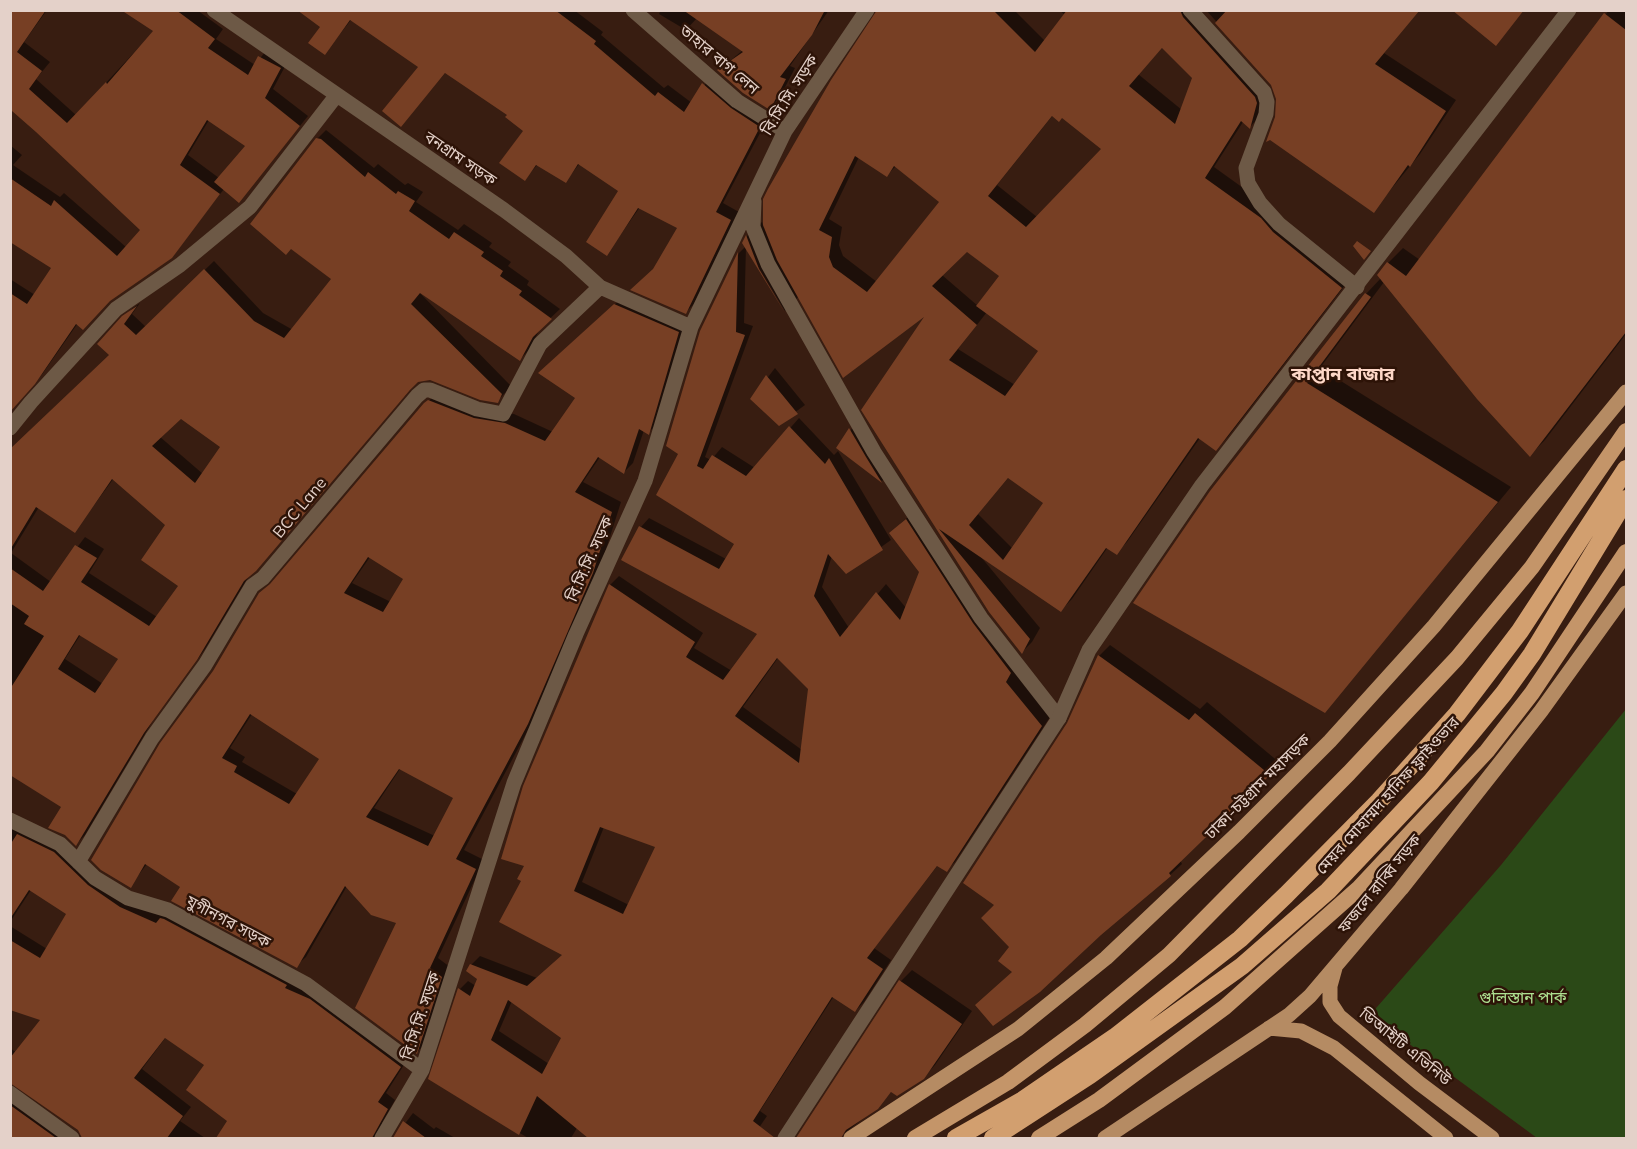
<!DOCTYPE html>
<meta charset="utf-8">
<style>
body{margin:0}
#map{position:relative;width:1637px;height:1149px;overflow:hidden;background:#381d11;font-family:Mulish,sans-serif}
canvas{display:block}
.frame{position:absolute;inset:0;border:12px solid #e4d1c9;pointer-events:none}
</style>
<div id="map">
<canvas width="1637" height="1149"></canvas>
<div class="frame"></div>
</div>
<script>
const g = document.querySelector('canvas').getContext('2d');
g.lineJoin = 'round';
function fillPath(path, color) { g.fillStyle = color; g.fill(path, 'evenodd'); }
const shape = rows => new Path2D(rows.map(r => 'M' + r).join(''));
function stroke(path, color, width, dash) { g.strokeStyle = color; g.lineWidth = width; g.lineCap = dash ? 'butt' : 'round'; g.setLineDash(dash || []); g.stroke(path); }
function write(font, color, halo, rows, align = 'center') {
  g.font = font + ' Mulish,"Noto Sans Bengali",sans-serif'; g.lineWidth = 5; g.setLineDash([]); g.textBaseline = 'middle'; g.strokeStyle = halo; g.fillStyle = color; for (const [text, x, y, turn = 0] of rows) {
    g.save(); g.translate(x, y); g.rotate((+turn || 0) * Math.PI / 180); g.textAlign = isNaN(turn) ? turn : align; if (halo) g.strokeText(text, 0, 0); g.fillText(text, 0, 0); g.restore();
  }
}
fillPath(shape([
 [1626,709,1626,1138,1537,1138,1370,1015,1501,865]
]), '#2b4917');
fillPath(shape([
 [10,10,47,10,24,42,50,62,36,79,76,115,155,30,124,10,197,10,223,29,216,39,255,65,268,48,289,59,273,89,308,116,239,201,224,189,171,257,78,323,43,373,10,412,10,279,35,295,53,268,12,241,10,243,10,145,22,155,13,165,60,197,64,193,126,247,142,230,12,108],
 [209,120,247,146,219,178,188,155],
 [299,10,574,10,603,32,601,35,664,88,668,85,692,103,711,76,768,118,723,203,739,212,694,304,686,312,655,268,679,227,640,207,607,254,620,191,580,163,566,181,538,164,525,179,525,130,509,114,446,72,409,116,420,67,351,20,325,53,322,27],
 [661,10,829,10,790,66,795,68,780,97,769,108,719,70,743,50,697,18,686,30,659,14],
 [880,10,1014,10,1045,41,1065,15,1059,10,1197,10,1266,86,1260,116,1250,127,1243,122,1214,167,1271,208,1352,276,1227,438,1216,449,1200,438,1127,542,1116,553,1108,547,1072,599,1061,610,981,557,1040,628,1032,642,1022,652,990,611,863,410,929,312,799,296,785,311,746,247,744,323,753,326,705,457,711,460,722,447,755,468,799,418,834,455,838,451,891,540,846,572,832,556,822,587,849,628,886,584,907,609,921,572,900,524,915,511,1050,717,955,862,946,870,938,865,874,948,891,960,864,1002,855,1011,834,996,760,1111,767,1116,752,1138,590,1138,577,1128,571,1138,528,1138,430,1078,460,989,468,981,476,986,479,978,471,965,480,956,537,978,564,954,523,881,526,865,525,787,610,585,619,576,703,633,694,648,732,671,759,633,641,527,649,518,726,559,736,543,680,453,702,331,739,253,746,246,744,243,747,236,762,222,764,228],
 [1163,47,1193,78,1182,110,1138,74],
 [1053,115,1062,116,1104,149,1037,217,997,185],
 [859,157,887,175,896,166,941,202,877,282,843,256,839,245,842,227,829,219],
 [967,250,1001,276,978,306,942,275],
 [987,312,1040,351,1015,385,958,349],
 [1009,477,1045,503,1013,549,978,514],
 [778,658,809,688,802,750,743,707],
 [604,827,657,846,629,905,582,882],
 [512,1001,563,1038,549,1064,499,1031],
 [1206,10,1420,10,1384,53,1456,100,1420,154,1373,211,1277,115,1278,99,1273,85],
 [1609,10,1626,10,1626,334,1545,440,1530,455,1384,282,1320,368,1511,487,1325,711,1135,603,1366,294,1381,278,1388,263,1403,248,1420,260],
 [326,130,374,168,378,164,405,185,408,183,423,192,416,202,458,230,464,224,492,243,489,247,511,262,508,266,529,281,527,285,560,309,541,327,529,350,520,359,417,290,510,385,506,392,497,401,431,379,418,381,250,574,205,649,152,722,85,835,76,844,63,807,10,773,10,450,111,355,124,317,133,308,140,303,132,314,146,327,214,261,263,313,293,330,333,279,317,139],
 [181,417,222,446,203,474,159,436],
 [114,478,167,525,180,586,157,617,89,573,104,549,85,537,51,582,11,553,39,507,75,531],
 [81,634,120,659,103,684,65,659],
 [625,295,688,323,657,424,648,433,644,430,633,463,624,472,600,457,583,482,621,502,602,562,537,713,464,850,484,860,438,958,450,967,426,1043,417,1052,398,922,347,886,306,957,296,966,147,864,130,886,214,671,271,584,435,394,483,409,514,414,553,432,577,398,550,364],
 [370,557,405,578,391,602,352,583],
 [252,714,321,759,297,794,242,762,245,757,230,748],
 [400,769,455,797,435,836,374,808],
 [775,368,805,405,779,424,752,398],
 [857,422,889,474,882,481,838,447],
 [1110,645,1200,709,1207,702,1280,763,1180,860,1182,864,1170,875,1014,972,1011,947,996,905,1069,724,1099,656],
 [10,817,97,877,295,976,409,1057,386,1093,395,1100,382,1123,382,1133,386,1138,394,1138,413,1113,434,1129,436,1127,455,1138,218,1138,229,1120,206,1065,166,1037,142,1069,191,1107,180,1121,205,1138,115,1138,87,1119,10,1082,10,1048,17,1053,43,1019,10,1009,10,926,47,949,68,914,31,890,10,922],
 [912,970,972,1011,935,1065,923,1078,892,1091,877,1108,838,1138,798,1138,901,981],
 [10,1087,79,1138,10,1138]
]), '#0007');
fillPath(shape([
 [10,10,46,10,17,52,42,71,29,89,67,123,106,82,107,84,153,31,121,10,176,10,215,39,208,48,248,75,258,56,281,68,265,98,300,126,239,203,214,182,245,146,207,120,180,165,220,194,172,258,110,301,83,330,76,324,35,384,10,412,10,293,27,304,51,268,10,242,10,178,51,206,54,200,117,256,140,230,36,132,12,111,10,113],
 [297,10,555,10,596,41,594,44,655,96,658,92,684,112,702,83,731,108,760,127,716,212,731,220,686,314,630,290,653,269,677,228,638,208,607,256,586,242,618,191,578,164,566,183,536,165,525,181,499,163,523,131,505,117,507,115,445,73,401,127,382,111,418,67,350,20,325,55,308,43,320,27],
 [683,10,825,10,812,35,780,77,786,79,770,110,743,93,717,70,743,52],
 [877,10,993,10,1035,52,1067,10,1180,10,1183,17,1255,97,1257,103,1250,129,1241,121,1205,178,1261,218,1273,232,1342,288,1216,451,1198,438,1117,555,1106,548,1061,612,939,529,1030,639,1022,654,989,612,861,410,924,317,843,378,777,260,763,225,763,199,768,189,831,80],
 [1162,48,1192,78,1175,124,1129,86],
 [1052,116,1059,122,1062,118,1101,149,1026,227,988,196],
 [855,156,887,177,894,166,939,202,867,292,833,267,829,257,832,237,819,230],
 [967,252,999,276,976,306,1038,351,1005,396,949,360,977,325,932,286],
 [1008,478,1043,503,1003,560,969,525],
 [1227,10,1420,10,1375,64,1446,111,1410,167,1408,165,1374,213,1270,140,1266,142,1275,117,1276,99,1271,85,1215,23],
 [1452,10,1524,10,1496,46],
 [1604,13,1626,30,1626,332,1530,457,1477,399,1377,275,1387,262,1406,276],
 [316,138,321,139,365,177,368,172,396,194,398,191,415,201,409,211,449,239,454,232,484,252,481,256,503,271,500,276,522,291,519,295,552,319,533,337,520,361,420,293,411,304,502,394,498,403,480,400,430,380,418,382,410,390,256,571,244,581,197,660,144,733,76,846,65,835,48,828,61,807,10,775,10,689,44,636,24,624,29,616,10,603,10,568,43,591,75,545,97,558,81,582,149,626,178,586,141,560,165,525,112,479,75,533,36,507,10,550,10,449,109,355,97,344,122,316,137,306,124,324,136,335,204,269,254,321,284,338,331,279,291,249,286,255,250,224],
 [181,419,220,447,195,483,152,446],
 [79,635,118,659,95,693,58,669],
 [746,235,759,269,785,313,742,243],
 [1357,241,1371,251,1364,260,1353,246],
 [738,252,736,332,745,335,697,466,703,469,712,455,746,476,789,426,825,464,829,458,883,550,846,574,828,554,814,596,840,637,876,592,900,620,919,572,889,533,906,519,973,623,1011,673,1006,682,1042,726,947,872,937,866,867,958,883,969,855,1012,832,997,753,1121,775,1138,588,1138,537,1096,519,1135,428,1079,458,988,470,996,477,979,466,971,470,964,527,986,562,955,499,922,521,881,517,879,524,866,501,859,523,786,609,584,695,642,686,657,723,680,757,634,621,560,639,526,719,569,734,544,656,495,678,454,666,446,700,331],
 [777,658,808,689,799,763,735,716],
 [600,827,655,847,623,914,574,891],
 [508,1000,561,1038,542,1074,491,1040],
 [1365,293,1371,297,1307,383,1498,502,1325,713,1133,603,1210,491],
 [614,304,679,332,649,435,639,429,624,474,598,457,575,492,612,512,593,573,528,724,456,859,476,869,430,968,442,977,417,1054,355,1008,396,923,371,915,345,886,297,968,171,901,180,887,145,864,131,888,101,870,91,860,160,743,213,671,259,593,270,584,424,403,428,400,474,418,505,423,545,441,575,398,538,373],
 [368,557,403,579,383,612,344,593],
 [250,714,319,759,289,804,234,772,237,766,222,758],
 [399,769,453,798,428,846,366,817],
 [766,375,798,414,779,426,750,399],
 [849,428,866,457,882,483,836,448],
 [1098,655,1189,720,1195,713,1270,775,1169,873,1171,876,1101,935,1040,992,993,1026,975,1005,1012,972,998,961,1009,947,981,918,994,905,963,883,1067,723],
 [17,834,54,852,88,885,120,907,156,923,160,918,164,919,287,985,285,988,310,999,401,1067,378,1102,388,1109,372,1138,216,1138,227,1121,186,1090,204,1065,165,1038,134,1078,183,1116,167,1138,82,1138,78,1130,10,1083,10,1058,40,1020,10,1010,10,940,40,958,66,914,29,890,10,919,10,845],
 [899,980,962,1024,924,1079,897,1096,891,1092,878,1109,846,1130,841,1138,796,1138],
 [10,1105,56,1138,10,1138],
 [403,1121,426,1138,393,1138]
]), '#773f24');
stroke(shape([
 [1190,10,1264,92,1267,102,1266,114,1246,168,1248,183,1260,203,1279,224,1357,287]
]), '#6d5946', 15);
stroke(shape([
 [214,10,504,210,566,256,600,287,691,327],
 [633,10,737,101,785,131],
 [754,201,753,227,768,264,874,452,981,618,1059,718],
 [10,428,31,402,116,309,180,265,250,207,336,96],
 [10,820,60,844,95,878,128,898,168,910,306,984,422,1070],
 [78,862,152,738,205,665,252,586,263,578,417,396,424,390,430,390,477,409,503,414,540,344,600,287],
 [10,1093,72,1138],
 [382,1138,422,1070,514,783,576,634,645,481,691,327,785,131,867,10]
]), '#6d5946', 15);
stroke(shape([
 [785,1138,1059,718,1089,650,1202,485,1569,10]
]), '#6d5946', 15);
stroke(shape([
 [1335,968,1330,986,1330,1002,1339,1016,1419,1083,1492,1138],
 [1269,1028,1301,1031,1334,1048,1446,1138],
 [851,1138,1018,1029,1106,958,1239,832,1330,741,1434,626,1626,392],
 [1105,1138,1289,1015,1310,996,1401,889,1541,711,1626,593]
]), '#b58b63', 15);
stroke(shape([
 [915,1138,1008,1082,1085,1025,1169,955,1349,773,1457,658,1532,567,1626,431],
 [1039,1138,1099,1100,1225,1007,1359,888,1487,751,1532,693,1626,552]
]), '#c49569', 16);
stroke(shape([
 [956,1138,1023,1100,1115,1037,1240,939,1286,895,1379,801,1457,714,1520,631,1626,469],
 [993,1138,1090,1075,1242,966,1328,891,1431,782,1504,693,1532,654,1626,499]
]), '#d29f6f', 18);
write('16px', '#e4d1c9', '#2d1307', [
 ["তাহার বাগ লেন",719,60,40],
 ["বি.সি.সি. সড়ক",790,95,-58],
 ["বনগ্রাম সড়ক",460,159,34],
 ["BCC Lane",300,508,-50],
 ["বি.সি.সি. সড়ক",590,559,-66],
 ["ঢাকা-চট্টগ্রাম মহাসড়ক",1258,787,-45],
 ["মেয়র মোহাম্মদ হানিফ ফ্লাইওভার",1388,796,-48],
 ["ফজলে রাব্বি সড়ক",1380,884,-51],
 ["যুগীনগর সড়ক",228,922,28],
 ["বি.সি.সি. সড়ক",421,1016,-72],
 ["ডিআইটি এভিনিউ",1405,1047,39]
]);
write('16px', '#aee191', '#2d1307', [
 ["গুলিস্তান পার্ক",1523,998]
]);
write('bold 18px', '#fdd7c7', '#2d1307', [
 ["কাপ্তান বাজার",1343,375]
]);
</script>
